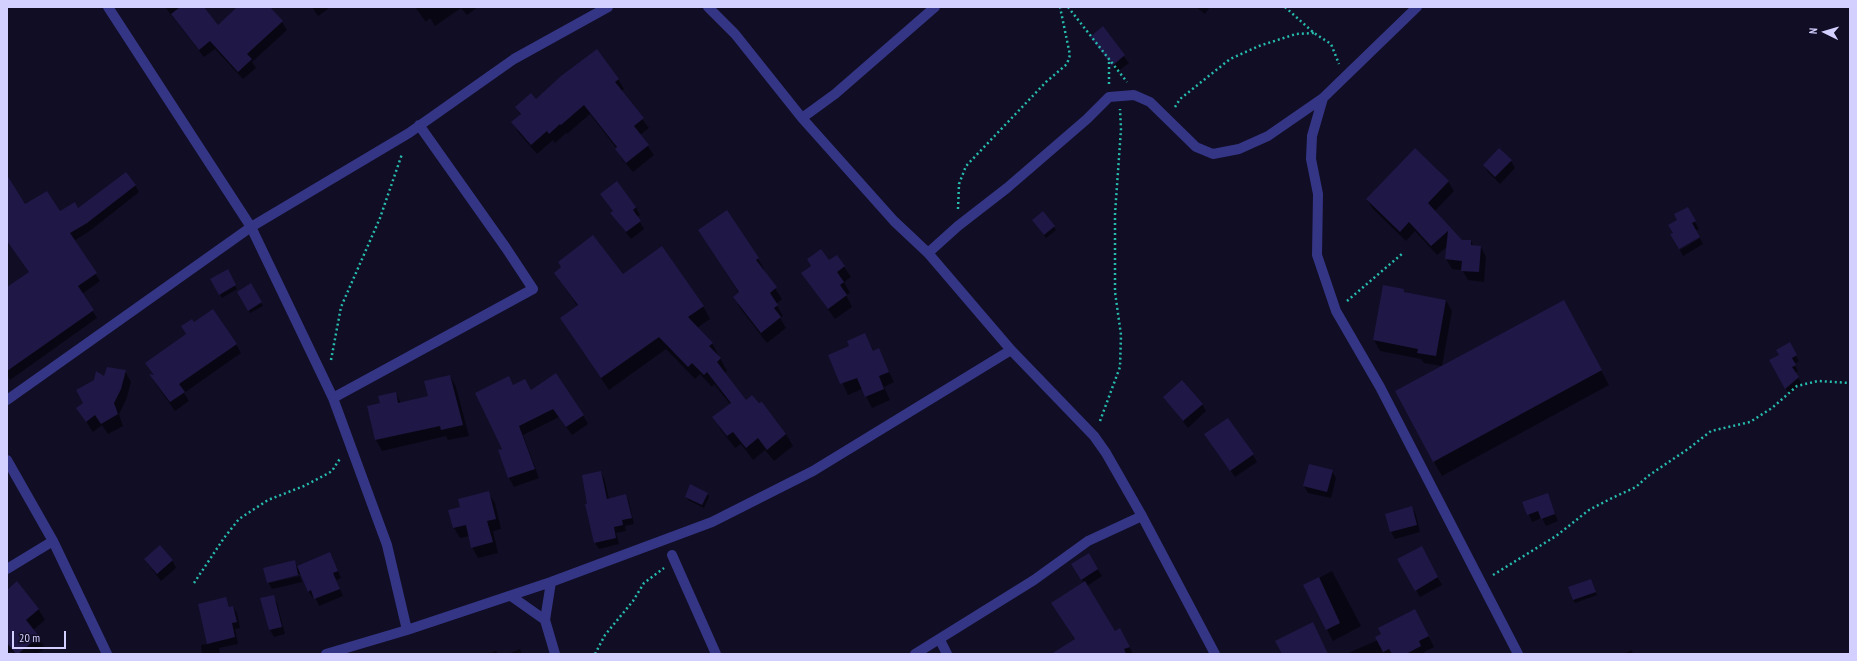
<!DOCTYPE html>
<style>
body{margin:0}
#map{position:relative;width:1857px;height:661px;overflow:hidden;background:#100d24;font-family:"PT Sans Narrow",sans-serif}
canvas{display:block}
.frame{position:absolute;inset:0;border:8px solid #d3cfff;pointer-events:none}
.north{position:absolute;left:1805px;top:12px;width:40px;height:40px;-webkit-text-stroke:3px #100d24;paint-order:stroke;rotate:275deg;font-size:11px;font-weight:700;line-height:16px;text-align:center;color:#d3cfff}
.north::after{content:'';display:block;margin:auto;width:14px;height:18px;background:#d3cfff;clip-path:polygon(50% 0,100% 100%,50% 72%,0 100%)}
.scale{position:absolute;left:12px;top:631px;width:54px;height:18px;box-sizing:border-box;border:2px solid #d3cfff;border-top:0;padding-left:5px;font-size:12px;line-height:14px;white-space:nowrap;color:#d3cfff;-webkit-text-stroke:3px #100d24;paint-order:stroke}
</style>
<div id="map">
<canvas width="1857" height="661"></canvas>
<div class="frame"></div>
<div class="north">N</div>
<div class="scale">20 m</div>
</div>
<script>
const g = document.querySelector('canvas').getContext('2d');
g.lineJoin = 'round';
function fillPath(path, color) { g.fillStyle = color; g.fill(path, 'evenodd'); }
const shape = rows => new Path2D(rows.map(r => 'M' + r).join(''));
function stroke(path, color, width, dash) { g.strokeStyle = color; g.lineWidth = width; g.lineCap = dash ? 'butt' : 'round'; g.setLineDash(dash || []); g.stroke(path); }
fillPath(shape([
 [165,7,202,7,217,26,238,7,269,7,282,22,287,30,252,62,256,68,243,79,215,49,204,57],
 [312,7,327,7,328,9,318,16],
 [415,7,478,7,467,15,461,8,435,26,430,18,426,22],
 [1196,7,1210,7,1205,14],
 [1102,28,1129,63,1117,72,1095,44],
 [618,79,624,89,621,91,649,128,640,135,654,155,633,172,622,159,617,149,590,114,567,134,566,133,555,143,553,140,537,154,518,132,513,122,521,115,516,107],
 [1511,161,1515,168,1500,184,1488,172,1484,165],
 [7,179,25,205,59,213,78,209,135,185,139,192,91,230,74,241,100,281,82,294,97,318,10,380,7,375,7,288,30,272,7,240],
 [1448,181,1454,191,1435,211,1461,240,1471,241,1474,247,1481,247,1486,257,1484,282,1468,280,1462,270,1452,269,1446,259,1448,246,1437,255,1415,231,1406,241,1373,209,1367,200],
 [617,183,636,208,640,215,637,217,644,229,631,239,612,214,614,212],
 [1687,208,1699,229,1695,231,1674,233,1679,220],
 [727,211,758,259,764,269,763,270,782,299,776,304,783,316,780,318,786,328,767,343,740,308,734,297,739,293,699,230],
 [1043,212,1056,230,1046,238,1035,223],
 [1700,238,1703,244,1683,256,1680,250],
 [837,256,851,277,844,282,850,293,846,295,852,307,835,319,802,273,829,262],
 [227,271,237,289,222,298,212,280],
 [555,273,623,275,703,306,710,319,697,328,712,343,727,371,724,374,746,402,786,434,793,446,774,461,765,450,753,460,741,444,735,448,721,430,714,417,730,404,714,384,712,387,700,374,695,379,666,349,609,390,561,319,578,307],
 [250,285,263,306,250,313,238,292],
 [1383,286,1404,290,1405,293,1446,300,1452,311,1442,366,1424,363,1421,359,1380,351,1374,340],
 [1571,315,1609,385,1442,476,1434,462],
 [194,323,236,344,241,353,184,393,189,401,175,411,156,384,151,376,155,376,146,363,187,334],
 [865,334,874,352,878,350,894,382,884,387,890,400,872,408,862,389,848,395,830,356,850,346],
 [1789,344,1799,361,1794,364,1798,371,1795,373,1802,384,1789,394,1770,360,1780,355],
 [125,371,131,382,126,400,119,414,123,426,108,434,102,425,93,432,77,408],
 [450,376,456,387,469,436,448,440,446,436,382,451,376,440,368,406,381,404,395,393,401,403,429,396],
 [531,391,583,415,588,424,572,435,559,417,523,435,539,478,514,487,509,478,499,451,504,449],
 [1164,397,1202,404,1206,411,1188,428],
 [1210,442,1253,455,1257,462,1235,477],
 [1332,471,1336,478,1331,498,1308,493,1304,486],
 [601,472,604,478,609,499,626,495,629,502,634,524,625,526,626,531,616,533,619,544,599,549,595,543,586,505,588,504],
 [488,492,495,503,501,529,493,531,498,553,478,558,472,547,470,536,460,538,454,528,461,508],
 [707,493,709,497,704,508,688,500,686,497],
 [1547,494,1558,521,1546,526,1542,518,1532,522,1524,503],
 [1412,508,1416,515,1420,532,1395,539,1391,532,1386,515],
 [1421,547,1442,585,1420,597,1399,560],
 [330,553,341,578,336,580,343,596,319,606,315,597,313,598,308,591,302,575,303,573,300,572,300,574,268,581,268,583,300,576,302,582,272,589,268,582,264,568,294,561,297,566],
 [1088,555,1102,576,1087,586,1115,632,1125,639,1133,654,1053,654,1075,640,1059,613,1084,583,1073,565],
 [145,560,172,560,176,568,161,581],
 [1332,571,1361,626,1333,641,1304,586],
 [17,583,39,610,45,620,33,630,45,648,37,654,14,654,12,651,7,654,7,591],
 [1592,583,1597,595,1575,603,1573,600],
 [273,596,277,603,285,634,274,637,270,630,262,599],
 [226,599,230,608,233,607,237,613,240,628,235,629,238,644,219,648,220,654,202,654,201,645,208,644,199,605],
 [1421,621,1434,647,1424,652,1425,654,1346,654],
 [520,649,522,654,508,654],
 [1631,650,1634,654,1624,654],
 [496,651,498,654,488,654]
]), '#0007');
fillPath(shape([
 [180,7,204,7,218,25,237,7,270,7,283,21,247,54,252,59,238,72,210,41,199,50,171,14],
 [1103,26,1125,55,1112,66,1090,37],
 [597,49,619,79,615,82,644,118,634,126,649,145,626,163,615,149,617,147,584,105,561,125,560,124,549,134,547,131,531,145,511,122,521,114,515,107,531,93,536,99,561,76],
 [1415,148,1449,181,1428,203,1462,240,1471,240,1471,245,1481,246,1479,272,1461,271,1462,261,1445,259,1448,231,1431,246,1409,222,1400,232,1366,199],
 [1499,148,1512,160,1495,177,1483,165],
 [126,172,136,185,87,223,70,233,97,273,78,286,94,310,7,371,7,287,29,272,7,241,7,175,25,204,47,191,60,211,75,202,78,208],
 [617,181,636,207,633,210,641,221,626,232,610,213,613,211,600,194],
 [1688,207,1696,221,1692,223,1700,237,1679,249,1670,234,1673,233,1668,225,1677,220,1674,214],
 [727,210,759,258,756,260,777,287,770,293,778,305,774,308,781,317,761,333,733,297,739,292,698,230],
 [1043,211,1055,226,1044,235,1032,220],
 [593,235,623,274,662,246,704,306,688,317,713,343,709,346,721,358,717,362,746,400,752,395,759,403,762,402,786,434,767,450,758,438,746,448,733,432,727,436,712,417,731,403,707,372,704,375,692,363,688,367,659,337,601,378,560,318,578,305,554,273,561,267,558,262],
 [821,249,829,260,837,255,845,266,837,272,844,282,840,285,847,295,828,309,801,273,811,266,807,259],
 [228,269,236,285,219,295,210,279],
 [251,283,262,302,248,311,237,292],
 [1383,285,1404,289,1404,292,1446,300,1436,356,1417,353,1418,349,1373,340],
 [1564,300,1602,370,1433,462,1395,391],
 [213,309,237,344,179,384,185,392,170,402,149,374,154,375,145,363,186,334,181,326,192,319,194,322],
 [865,333,873,351,879,348,889,372,879,376,884,389,865,397,857,378,840,384,828,355,849,346,847,341],
 [1790,342,1797,355,1792,358,1796,365,1792,367,1799,377,1785,389,1769,360,1779,355,1776,350],
 [107,367,126,370,121,389,114,403,118,414,101,424,95,415,86,422,76,408,83,403,76,390,94,380,96,371,104,376],
 [556,373,584,415,566,427,553,409,519,426,535,469,508,478,498,450,502,449,475,393,509,376,513,385,525,379,531,390],
 [450,375,463,425,441,430,440,426,375,440,367,406,380,403,378,396,396,392,398,403,428,396,424,381],
 [1182,380,1203,404,1183,421,1163,397],
 [1228,418,1254,454,1230,471,1204,434],
 [1309,464,1333,470,1327,492,1303,486],
 [601,471,607,499,626,494,632,518,622,520,623,525,614,527,616,538,594,543,585,504,587,504,582,475],
 [690,484,708,493,702,505,685,497],
 [489,491,496,519,487,521,493,542,471,548,466,525,453,528,448,510,460,507,458,499],
 [1548,493,1555,514,1541,519,1538,511,1527,515,1522,502],
 [1412,506,1417,525,1390,532,1385,514],
 [160,545,173,560,157,574,144,559],
 [1422,546,1438,577,1415,591,1397,559],
 [330,552,338,571,333,573,340,589,314,599,311,590,308,592,297,566],
 [1089,553,1098,569,1081,580,1071,564],
 [295,560,298,575,267,583,263,568],
 [1319,577,1340,623,1326,630,1303,585],
 [1591,579,1596,592,1573,600,1568,587],
 [17,581,39,609,26,620,39,636,18,654,16,654,7,643,7,590],
 [1085,581,1115,631,1120,628,1130,647,1124,649,1126,654,1051,654,1075,639,1051,603],
 [274,595,282,627,269,630,260,598],
 [226,597,229,607,233,606,237,622,232,623,235,637,207,644,198,604],
 [1415,609,1429,636,1419,641,1421,646,1406,654,1392,654,1389,649,1383,652,1375,637,1381,634,1378,628],
 [1313,622,1328,654,1282,654,1275,641]
]), '#1f1846');
stroke(shape([
 [1068,7,1127,82],
 [1285,7,1314,33,1331,44,1339,64],
 [1109,84,1109,62],
 [1175,107,1180,99,1230,59,1259,46,1296,34,1314,33],
 [958,209,959,184,966,166,1046,82,1067,64,1070,55,1060,7],
 [1347,301,1403,253],
 [331,360,341,307,380,218,402,154],
 [1100,421,1120,367,1121,335,1115,292,1115,214,1121,129,1120,109],
 [1493,575,1556,536,1589,510,1610,499,1636,487,1648,476,1688,449,1711,431,1750,422,1772,408,1797,386,1818,381,1850,383],
 [194,583,224,538,239,519,268,500,304,486,327,474,332,471,341,457],
 [595,654,605,635,633,601,644,583,664,568]
]), '#27bbad', 2.5, [2, 3]);
stroke(shape([
 [108,7,251,227,333,398,387,545,407,630],
 [708,7,735,34,802,118],
 [935,7,835,94,802,118,894,221,928,253,1011,350,1094,436,1106,453,1142,516,1215,654],
 [1417,7,1323,98,1312,136,1311,159,1318,194,1317,255,1336,311,1380,387,1518,654],
 [928,253,958,226,1007,188,1087,119,1109,97,1134,95,1150,102,1196,147,1213,154,1239,149,1268,136,1323,98],
 [333,398,533,289,506,248,419,125],
 [7,400,251,227,409,133,514,59,608,7],
 [7,460,53,541,107,654],
 [672,555,716,654],
 [7,569,53,541],
 [551,582,545,620,555,654],
 [511,596,545,620],
 [940,640,947,654],
 [326,654,407,630,551,582,712,522,813,471,1011,350],
 [915,654,1034,580,1088,541,1142,516]
]), '#353585', 10);
</script>
